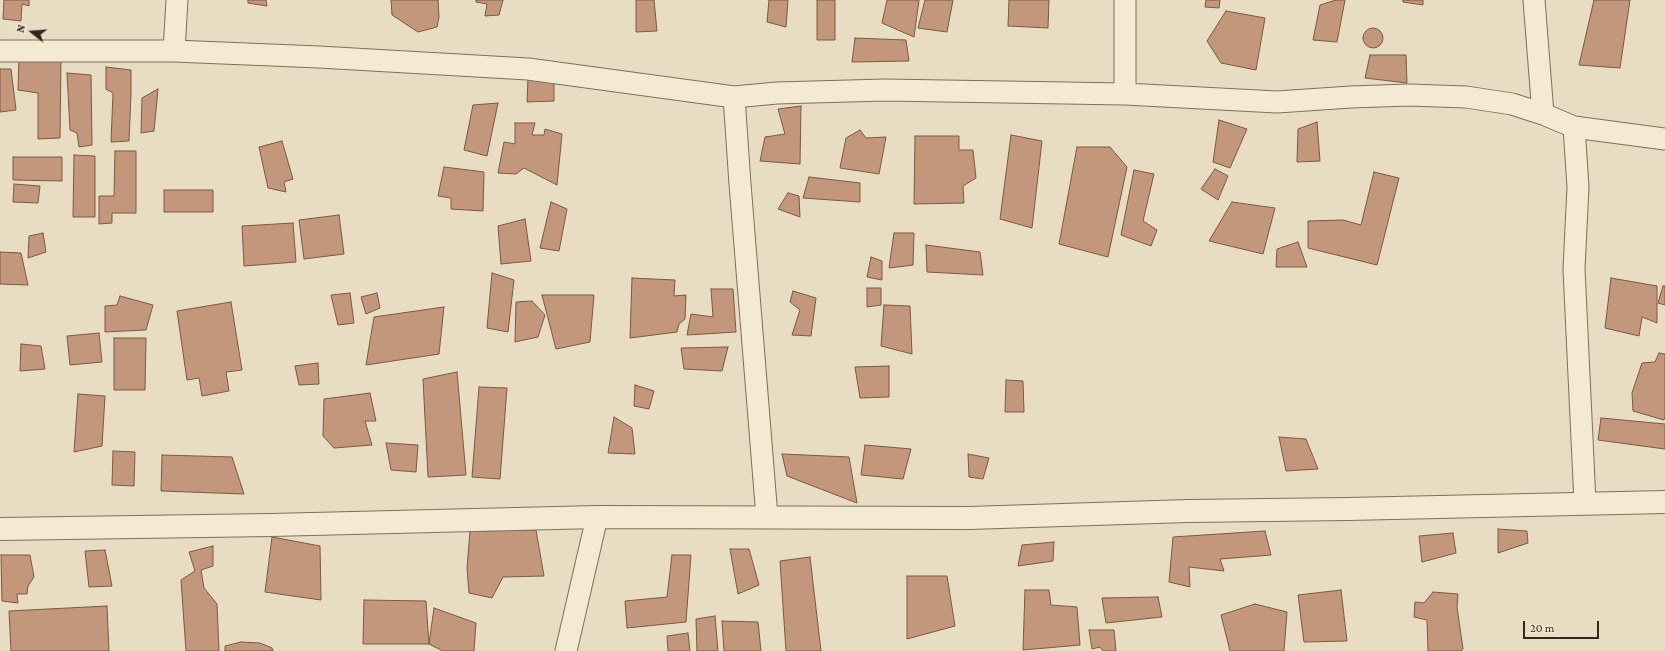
<!DOCTYPE html>
<style>
body{margin:0}
#map{position:relative;width:1665px;height:651px;overflow:hidden;background:#e8dcc2;font-family:"Crimson Pro",serif}
canvas{display:block}
.north{position:absolute;left:12px;top:12px;width:40px;height:40px;-webkit-text-stroke:3px #f1e6d0;paint-order:stroke;rotate:287deg;font-size:11px;font-weight:700;line-height:16px;text-align:center;color:#31271e}
.north::after{content:'';display:block;margin:auto;width:14px;height:18px;background:#31271e;clip-path:polygon(50% 0,100% 100%,50% 72%,0 100%)}
.scale{position:absolute;left:1523px;top:621px;width:76px;height:18px;box-sizing:border-box;border:2px solid #31271e;border-top:0;padding-left:5px;font-size:12px;line-height:14px;white-space:nowrap;color:#31271e;-webkit-text-stroke:3px #f1e6d0;paint-order:stroke}
</style>
<div id="map">
<canvas width="1665" height="651"></canvas>
<div class="north">N</div>
<div class="scale">20 m</div>
</div>
<script>
const g = document.querySelector('canvas').getContext('2d');
g.lineJoin = 'round';
function fillPath(path, color) { g.fillStyle = color; g.fill(path, 'evenodd'); }
const shape = rows => new Path2D(rows.map(r => 'M' + r).join(''));
function stroke(path, color, width, dash) { g.strokeStyle = color; g.lineWidth = width; g.lineCap = dash ? 'butt' : 'round'; g.setLineDash(dash || []); g.stroke(path); }
const building = shape([
 [4,0,29,0,29,6,22,4,21,21,3,19,4,0],
 [248,0,266,0,267,6,248,3,248,0],
 [391,0,438,0,439,17,437,27,418,32,392,15,391,0],
 [476,0,503,0,499,15,485,16,487,4,476,2,476,0],
 [636,0,654,0,657,31,636,32,636,0],
 [769,0,788,0,786,27,767,22,769,0],
 [817,0,835,0,835,40,817,40,817,0],
 [887,0,919,0,914,37,882,23,887,0],
 [925,0,953,0,947,32,918,28,925,0],
 [1009,0,1049,0,1048,28,1008,26,1009,0],
 [1206,0,1220,0,1219,8,1205,7,1206,0],
 [1336,0,1345,0,1337,42,1313,40,1320,5,1336,0],
 [1403,0,1423,0,1423,5,1403,2,1403,0],
 [1594,0,1630,0,1620,68,1579,65,1594,0],
 [1226,11,1265,18,1256,70,1221,63,1207,41,1226,11],
 '1363 38a10 10 0 1 1 20 0a10 10 0 1 1-20 0Z',
 [855,38,906,40,909,61,852,62,855,38],
 [19,55,61,57,60,138,38,139,38,93,18,90,19,55],
 [1370,55,1406,55,1407,83,1365,78,1370,55],
 [106,67,131,70,131,94,129,141,111,142,113,93,106,89,106,67],
 [0,69,11,69,16,110,0,112,0,69],
 [67,73,91,75,92,145,79,147,77,133,70,130,67,73],
 [554,77,554,101,527,102,528,78,554,77],
 [158,89,154,131,141,133,142,98,158,89],
 [498,103,487,156,464,150,473,105,498,103],
 [801,106,800,164,760,161,765,137,785,134,778,109,801,106],
 [1219,120,1247,129,1230,168,1213,162,1219,120],
 [1317,122,1320,161,1297,162,1298,129,1317,122],
 [515,123,535,123,532,135,544,135,545,129,562,134,557,185,524,168,516,174,498,173,504,142,515,144,515,123],
 [860,130,866,138,886,137,879,174,840,168,846,138,860,130],
 [1011,135,1042,141,1032,228,1000,219,1011,135],
 [915,136,959,136,959,150,973,150,976,178,963,186,964,203,914,204,915,136],
 [282,141,293,179,284,182,286,192,268,188,259,147,282,141],
 [1077,147,1110,147,1127,167,1108,257,1059,244,1077,147],
 [115,151,136,151,136,213,112,213,112,223,99,224,99,196,114,196,115,151],
 [74,155,95,156,95,217,73,217,74,155],
 [13,157,62,157,62,181,13,180,13,157],
 [444,167,484,172,483,211,451,209,451,198,438,196,444,167],
 [1215,169,1228,176,1218,200,1201,189,1215,169],
 [1134,170,1154,174,1143,221,1157,230,1151,246,1121,235,1134,170],
 [1374,172,1399,178,1377,265,1308,248,1308,221,1343,220,1361,225,1374,172],
 [809,177,860,183,860,202,803,198,809,177],
 [14,184,40,186,38,203,13,202,14,184],
 [164,190,213,190,213,212,164,212,164,190],
 [788,193,799,196,800,217,778,209,788,193],
 [551,202,567,209,559,251,540,248,551,202],
 [1232,202,1275,208,1263,254,1209,241,1232,202],
 [339,215,344,254,304,259,299,220,339,215],
 [525,219,531,261,501,264,498,226,525,219],
 [293,223,296,262,244,266,242,226,293,223],
 [43,233,46,252,28,258,29,236,43,233],
 [894,233,914,233,913,265,889,268,894,233],
 [1298,242,1307,267,1276,267,1277,249,1298,242],
 [926,245,980,252,983,275,927,272,926,245],
 [0,252,21,253,28,285,0,284,0,252],
 [871,257,882,261,882,280,867,277,871,257],
 [492,273,514,280,508,332,487,328,492,273],
 [632,278,675,280,674,296,686,295,685,319,679,324,677,332,630,338,632,278],
 [1611,278,1657,286,1657,323,1642,317,1639,336,1605,328,1611,278],
 [1663,286,1665,286,1665,305,1658,303,1663,286],
 [867,288,881,288,881,305,867,307,867,288],
 [711,289,733,289,736,332,687,335,691,314,713,317,711,289],
 [793,291,816,298,811,336,792,335,800,310,790,302,793,291],
 [350,293,354,323,338,325,331,295,350,293],
 [377,293,380,308,366,314,361,297,377,293],
 [542,295,594,295,590,342,556,349,542,295],
 [120,296,153,305,146,330,105,332,105,306,117,305,120,296],
 [532,301,545,315,538,337,515,342,516,302,532,301],
 [231,302,242,370,226,372,229,391,202,396,199,378,187,380,177,311,231,302],
 [884,305,910,306,912,354,881,346,884,305],
 [444,307,439,354,366,365,374,317,444,307],
 [99,333,102,362,70,365,67,336,99,333],
 [114,338,146,338,145,390,114,390,114,338],
 [21,344,41,346,45,369,20,371,21,344],
 [728,347,722,371,684,369,681,348,728,347],
 [1659,353,1665,354,1665,416,1664,420,1633,411,1632,393,1642,363,1655,362,1659,353],
 [318,363,319,384,299,385,295,366,318,363],
 [889,366,889,397,860,398,855,367,889,366],
 [457,372,466,475,428,477,423,379,457,372],
 [1006,380,1023,381,1024,412,1005,412,1006,380],
 [635,385,654,391,649,409,634,406,635,385],
 [479,387,507,388,500,479,472,477,479,387],
 [370,393,376,421,365,421,372,445,334,448,323,436,324,399,370,393],
 [78,394,105,396,102,446,74,452,78,394],
 [614,417,632,428,635,454,608,453,614,417],
 [1601,418,1665,424,1665,449,1598,440,1601,418],
 [1279,437,1306,439,1318,469,1286,471,1279,437],
 [386,443,418,445,416,472,391,470,386,443],
 [865,445,911,449,903,479,861,475,865,445],
 [113,451,135,452,134,486,112,485,113,451],
 [782,454,849,457,857,503,787,476,782,454],
 [968,454,989,458,983,479,969,477,968,454],
 [162,455,232,457,244,494,161,491,162,455],
 [1498,529,1527,531,1528,543,1498,553,1498,529],
 [536,530,544,576,503,577,492,598,469,593,467,568,470,531,536,530],
 [1265,531,1271,555,1220,559,1224,571,1189,567,1190,587,1169,582,1173,537,1265,531],
 [1453,533,1456,553,1422,562,1419,536,1453,533],
 [272,537,320,546,321,600,265,592,272,537],
 [1054,542,1053,561,1018,566,1022,545,1054,542],
 [213,546,213,566,201,570,204,588,217,604,219,651,186,651,181,580,195,571,189,552,213,546],
 [730,549,749,549,759,585,738,594,730,549],
 [105,550,112,586,89,587,85,551,105,550],
 [1,555,30,555,34,577,28,586,27,594,17,594,18,603,2,601,1,555],
 [672,555,691,555,686,622,627,628,625,601,667,597,672,555],
 [810,557,821,651,786,651,780,561,810,557],
 [907,576,947,576,955,626,907,639,907,576],
 [1025,590,1049,590,1051,605,1077,607,1080,645,1023,650,1025,590],
 [1341,590,1347,641,1304,642,1298,595,1341,590],
 [1433,592,1458,594,1457,607,1463,649,1461,651,1428,651,1427,620,1414,617,1415,602,1424,603,1433,592],
 [1158,597,1162,617,1106,623,1102,598,1158,597],
 [364,600,426,601,429,644,363,644,364,600],
 [1255,604,1287,612,1284,651,1230,651,1221,615,1255,604],
 [107,606,109,651,11,651,9,611,107,606],
 [434,608,476,623,474,651,443,651,429,644,434,608],
 [715,616,718,651,697,651,696,619,715,616],
 [722,621,758,622,761,651,724,651,722,621],
 [1089,630,1114,630,1116,651,1103,651,1100,647,1092,649,1089,630],
 [688,633,690,651,668,651,667,636,688,633],
 [241,642,260,643,272,648,273,651,225,651,225,646,241,642]
]);
fillPath(building, '#c2977b');
stroke(building, '#7c5844', 1);
const minor = shape([
 [1125,0,1125,94],
 [1534,0,1543,114],
 [0,51,174,51,319,57,528,69,734,97,740,184,767,517],
 [174,51,177,0],
 [734,97,777,93,885,90,1125,94,1277,102,1351,97,1409,95,1466,97,1512,104,1543,114,1574,127,1578,187,1574,269,1585,503],
 [1574,127,1665,139],
 [566,651,597,517]
]);
const tertiary = shape([
 [0,529,271,525,597,517,969,518,1188,511,1348,509,1665,502]
]);
stroke(minor, '#806e5b', 23);
stroke(tertiary, '#806e5b', 24);
stroke(minor, '#f4ead4', 21);
stroke(tertiary, '#f4ead4', 22);
</script>
